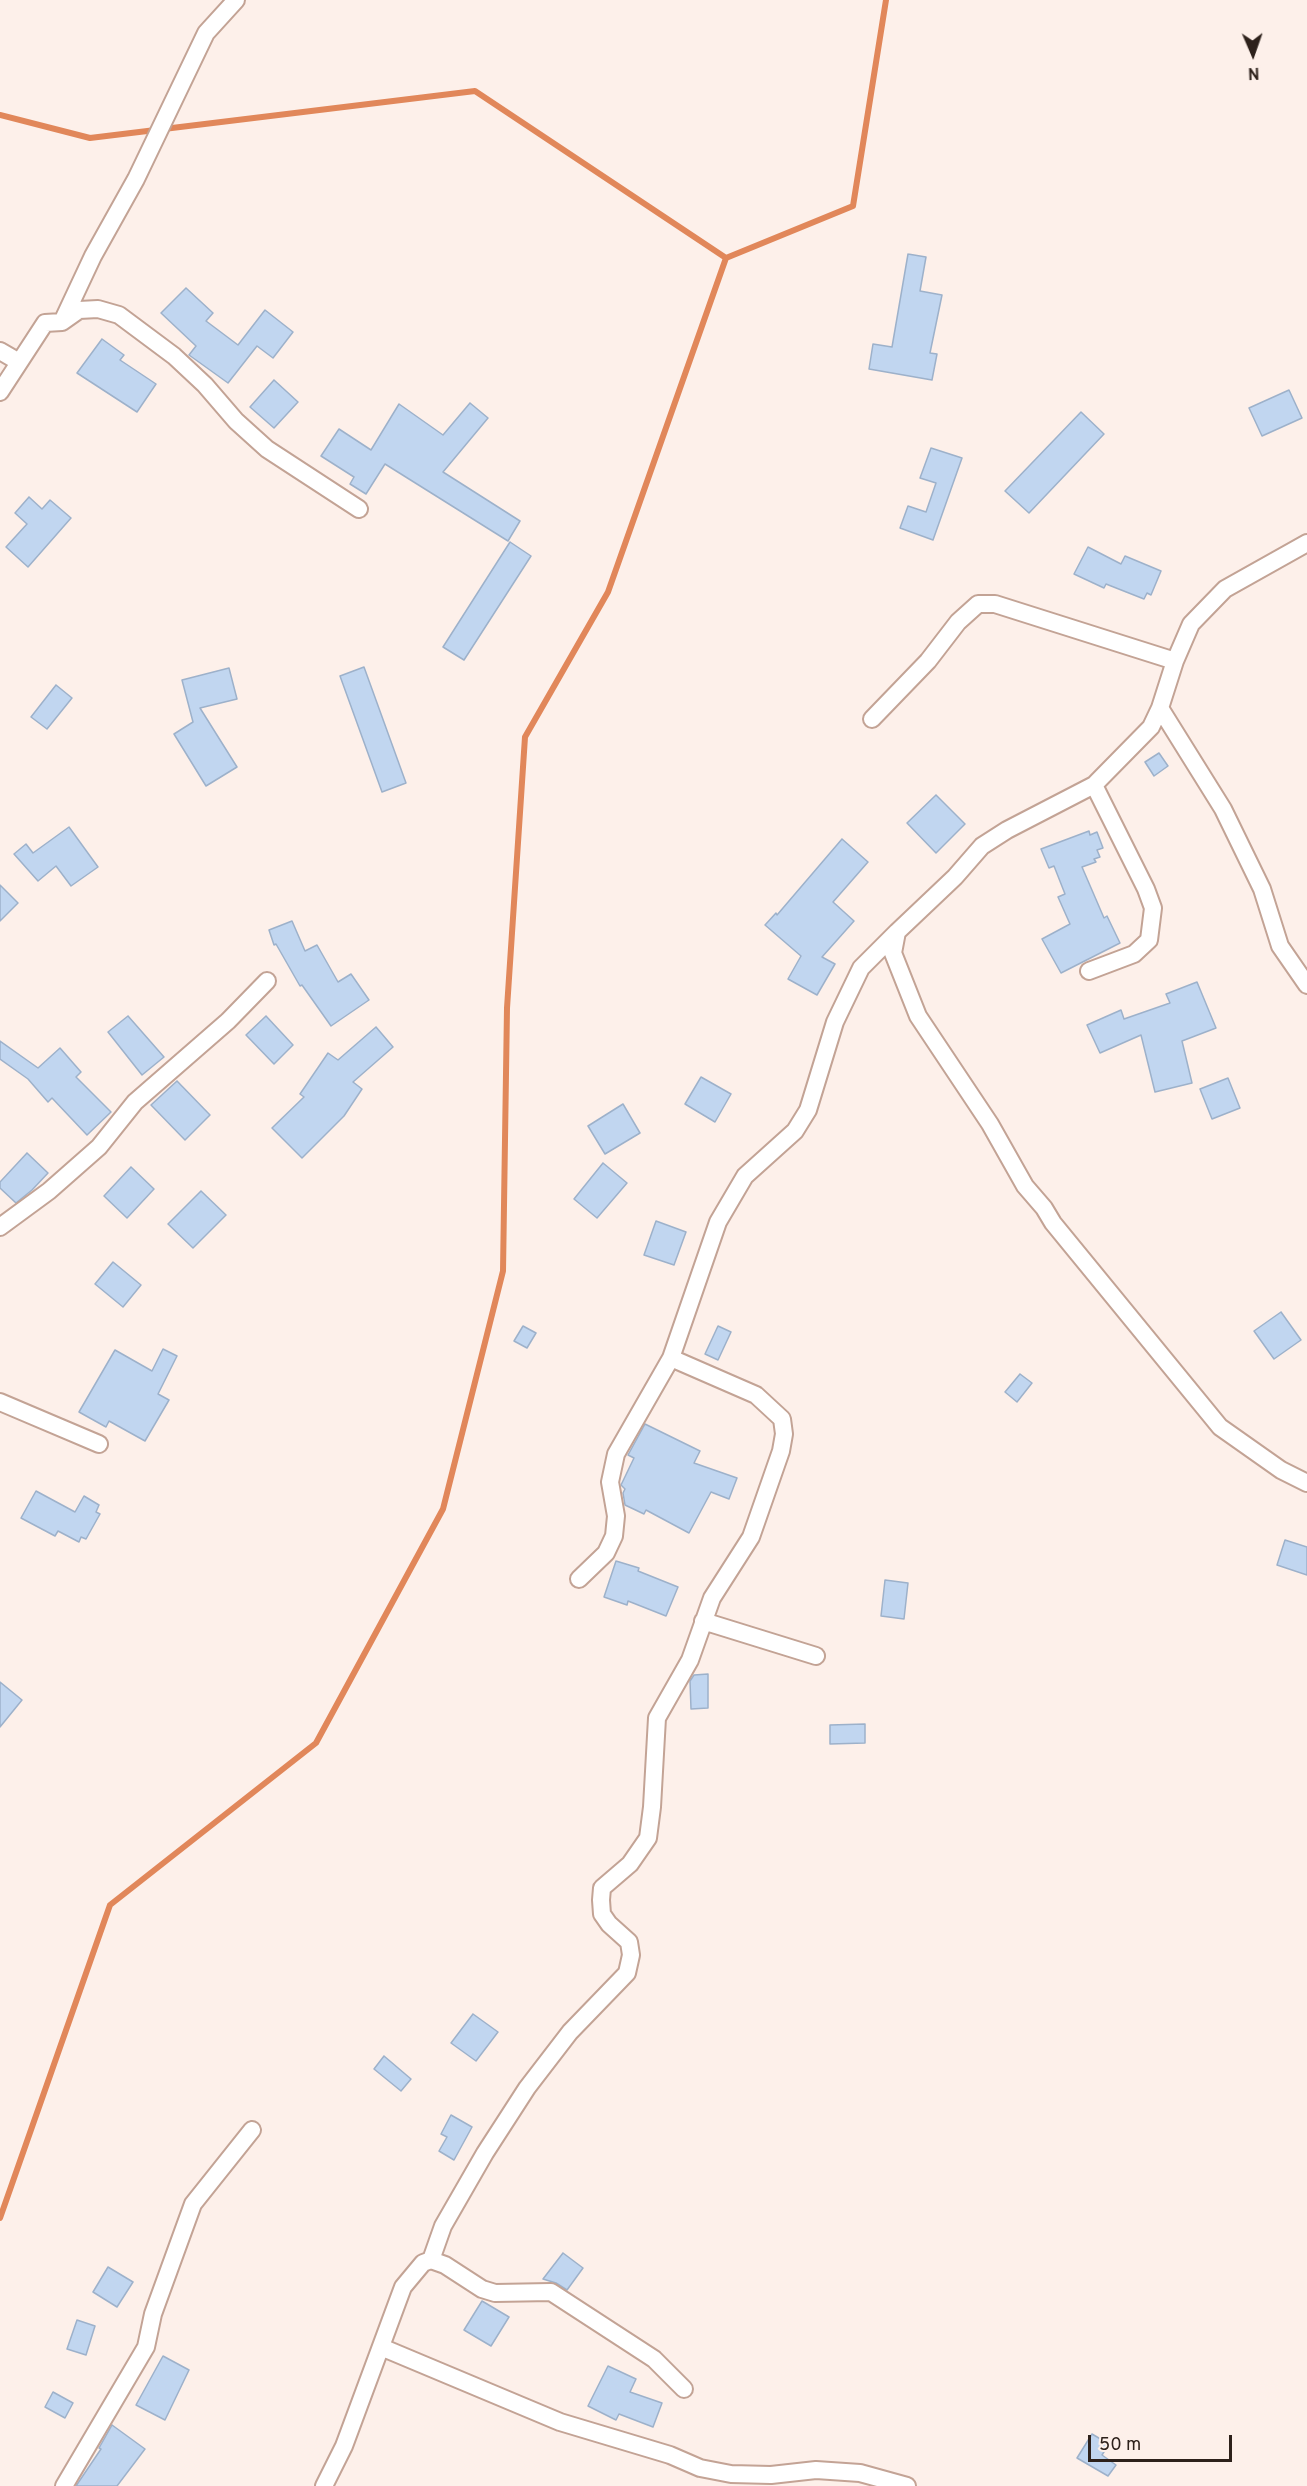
<!DOCTYPE html>
<style>
body{margin:0}
#map{position:relative;width:1307px;height:2486px;overflow:hidden;background:#fdf0ea;font-family:Overpass,sans-serif}
canvas{display:block}
.north{position:absolute;left:1223px;top:24px;width:60px;height:60px;-webkit-text-stroke:4px #fdf0ea;paint-order:stroke;rotate:178deg;font-size:16px;font-weight:700;line-height:24px;text-align:center;color:#2d211b}
.north::after{content:'';display:block;margin:auto;width:21px;height:27px;background:#2d211b;clip-path:polygon(50% 0,100% 100%,50% 72%,0 100%)}
.scale{position:absolute;left:1088px;top:2435px;width:144px;height:27px;box-sizing:border-box;border:3px solid #2d211b;border-top:0;padding-left:8px;font-size:18px;line-height:21px;white-space:nowrap;color:#2d211b;-webkit-text-stroke:4px #fdf0ea;paint-order:stroke}
</style>
<div id="map">
<canvas width="1307" height="2486"></canvas>
<div class="north">N</div>
<div class="scale">50 m</div>
</div>
<script>
const g = document.querySelector('canvas').getContext('2d');
g.lineJoin = 'round';
const shape = rows => new Path2D(rows.map(r => 'M' + r).join(''));
function stroke(path, color, width, dash) { g.strokeStyle = color; g.lineWidth = width; g.lineCap = dash ? 'butt' : 'round'; g.setLineDash(dash || []); g.stroke(path); }
function fillPath(path, color) { g.fillStyle = color; g.fill(path, 'evenodd'); }
stroke(shape([
 [0,115,90,138,475,91,726,258],
 [0,2218,110,1905,316,1743,443,1509,503,1271,507,1008,525,737,608,592,726,258,853,206,886,0]
]), '#e1875a', 6);
const building = shape([
 [908,254,926,257,920,291,942,295,930,353,937,354,932,380,869,369,873,344,892,347,908,254],
 [186,288,213,313,206,321,238,345,265,310,293,332,273,358,257,346,228,383,189,355,196,346,161,313,186,288],
 [102,339,124,355,120,360,156,384,137,412,77,373,102,339],
 [274,380,298,402,274,428,250,407,274,380],
 [1289,390,1302,418,1262,436,1249,408,1289,390],
 [470,403,488,418,443,472,520,521,508,541,385,464,366,494,350,484,354,477,321,456,339,429,371,450,399,404,443,435,470,403],
 [1081,412,1104,434,1029,513,1005,491,1081,412],
 [931,448,962,458,933,540,900,528,908,506,926,512,936,483,920,478,931,448],
 [29,497,42,509,50,500,71,518,28,567,6,547,27,524,15,513,29,497],
 [510,542,531,556,464,660,443,647,510,542],
 [1088,547,1121,564,1125,556,1161,571,1151,595,1147,593,1144,599,1106,584,1104,588,1074,574,1088,547],
 [364,667,406,783,382,792,340,676,364,667],
 [229,668,237,699,200,708,237,767,206,786,174,734,193,722,182,680,229,668],
 [56,685,72,698,47,729,31,717,56,685],
 [1159,753,1168,766,1154,776,1145,762,1159,753],
 [936,795,965,824,936,853,907,823,936,795],
 [69,827,98,867,71,886,56,866,38,881,14,854,26,844,33,853,69,827],
 [1089,831,1090,835,1097,832,1103,848,1097,850,1100,857,1094,859,1096,862,1082,867,1104,918,1107,916,1120,943,1061,973,1042,939,1070,924,1058,897,1065,894,1054,866,1049,868,1041,849,1089,831],
 [842,839,868,862,833,902,854,921,822,957,835,964,817,995,788,979,801,956,765,925,776,913,777,915,842,839],
 [0,885,18,903,0,921,0,885],
 [292,921,305,951,317,945,338,982,351,974,369,1000,331,1026,302,985,300,986,276,944,274,945,269,930,292,921],
 [1197,982,1216,1028,1182,1041,1192,1083,1155,1092,1141,1035,1100,1053,1087,1025,1121,1010,1124,1019,1170,1003,1166,994,1197,982],
 [128,1016,164,1057,142,1075,108,1032,128,1016],
 [266,1016,293,1045,274,1064,246,1035,266,1016],
 [376,1027,393,1047,353,1082,362,1089,344,1116,302,1158,272,1128,304,1097,300,1094,328,1053,338,1060,376,1027],
 [0,1041,38,1068,60,1048,81,1072,76,1077,111,1112,87,1135,52,1098,48,1102,28,1079,0,1059,0,1041],
 [701,1077,731,1094,715,1122,685,1104,701,1077],
 [1228,1078,1240,1108,1212,1119,1200,1089,1228,1078],
 [177,1081,210,1115,185,1140,151,1105,177,1081],
 [623,1104,640,1133,605,1154,588,1126,623,1104],
 [27,1153,48,1173,32,1190,16,1203,0,1188,0,1182,27,1153],
 [603,1163,627,1183,597,1218,574,1199,603,1163],
 [131,1167,154,1189,127,1218,104,1196,131,1167],
 [201,1191,226,1215,193,1248,168,1224,201,1191],
 [656,1221,686,1232,674,1265,644,1255,656,1221],
 [113,1262,141,1285,123,1307,95,1284,113,1262],
 [1281,1312,1301,1340,1274,1359,1254,1331,1281,1312],
 [523,1326,536,1333,527,1348,514,1341,523,1326],
 [718,1326,731,1332,718,1360,705,1354,718,1326],
 [163,1349,177,1356,158,1394,169,1400,145,1441,109,1421,106,1427,79,1412,115,1350,152,1371,163,1349],
 [1020,1374,1032,1383,1017,1402,1005,1392,1020,1374],
 [645,1424,700,1451,694,1463,737,1478,729,1499,711,1492,689,1533,646,1510,644,1514,625,1505,623,1493,625,1489,621,1485,634,1458,628,1455,645,1424],
 [36,1491,75,1512,84,1496,99,1505,96,1512,100,1514,86,1539,81,1537,79,1542,58,1531,55,1536,21,1518,36,1491],
 [1285,1540,1307,1547,1307,1575,1277,1565,1285,1540],
 [616,1561,639,1568,638,1571,678,1587,666,1616,628,1601,627,1605,604,1597,616,1561],
 [885,1580,908,1583,904,1619,881,1616,885,1580],
 [708,1674,708,1708,691,1709,690,1681,694,1675,708,1674],
 [0,1682,22,1700,0,1727,0,1682],
 [865,1724,865,1743,830,1744,830,1725,865,1724],
 [473,2014,498,2032,476,2061,451,2043,473,2014],
 [384,2056,411,2079,401,2091,374,2069,384,2056],
 [451,2115,472,2127,454,2160,439,2151,447,2137,441,2134,451,2115],
 [563,2253,583,2268,567,2290,556,2283,543,2279,563,2253],
 [108,2267,133,2282,117,2307,93,2292,108,2267],
 [482,2301,509,2317,491,2346,464,2330,482,2301],
 [77,2320,95,2326,86,2355,67,2349,77,2320],
 [163,2356,189,2370,165,2420,136,2405,163,2356],
 [608,2366,636,2379,630,2392,662,2403,653,2427,619,2414,616,2420,588,2406,608,2366],
 [53,2392,73,2403,65,2418,45,2407,53,2392],
 [112,2425,145,2449,117,2486,76,2486,101,2449,99,2448,112,2425],
 [1092,2434,1109,2444,1102,2455,1116,2465,1108,2476,1077,2458,1092,2434]
]);
fillPath(building, '#c1d6f0');
stroke(building, '#9db1ca', 1.5);
const street = shape([
 [63,320,93,256,136,179,206,33,236,0],
 [0,351,19,362],
 [0,392,45,323,62,322,79,310,98,309,119,315,174,356,205,385,236,421,267,449,359,509],
 [1307,543,1225,589,1191,624,1175,661,1160,708,1151,727,1094,785,1007,830,982,846,955,877,897,932,893,953,918,1016,990,1124,1025,1186,1044,1208,1053,1223,1220,1427,1281,1470,1307,1483],
 [1160,708,1223,809,1262,889,1280,946,1307,985],
 [872,719,928,661,958,622,978,604,995,604,1175,661],
 [1089,971,1134,954,1149,940,1153,908,1146,889,1094,785],
 [0,1227,49,1191,99,1147,135,1102,228,1021,267,981],
 [0,1402,99,1444],
 [579,1579,606,1553,614,1536,616,1516,610,1482,616,1454,671,1358,718,1222,745,1176,795,1131,808,1110,835,1022,861,968,897,932],
 [703,1621,816,1656],
 [431,2260,443,2226,485,2153,527,2088,570,2032,627,1973,631,1955,629,1942,609,1924,602,1914,601,1900,602,1888,630,1864,648,1838,652,1807,657,1718,690,1660,712,1598,751,1537,781,1451,784,1434,782,1419,756,1395,671,1358],
 [381,2347,560,2422,670,2455,700,2468,731,2474,771,2475,816,2470,860,2473,907,2486],
 [64,2486,146,2347,153,2314,193,2204,252,2130],
 [324,2486,344,2446,403,2287,423,2263,431,2260,445,2265,482,2289,495,2293,551,2292,654,2359,684,2389]
]);
stroke(street, '#c3a395', 20);
stroke(street, '#fff', 16);
</script>
